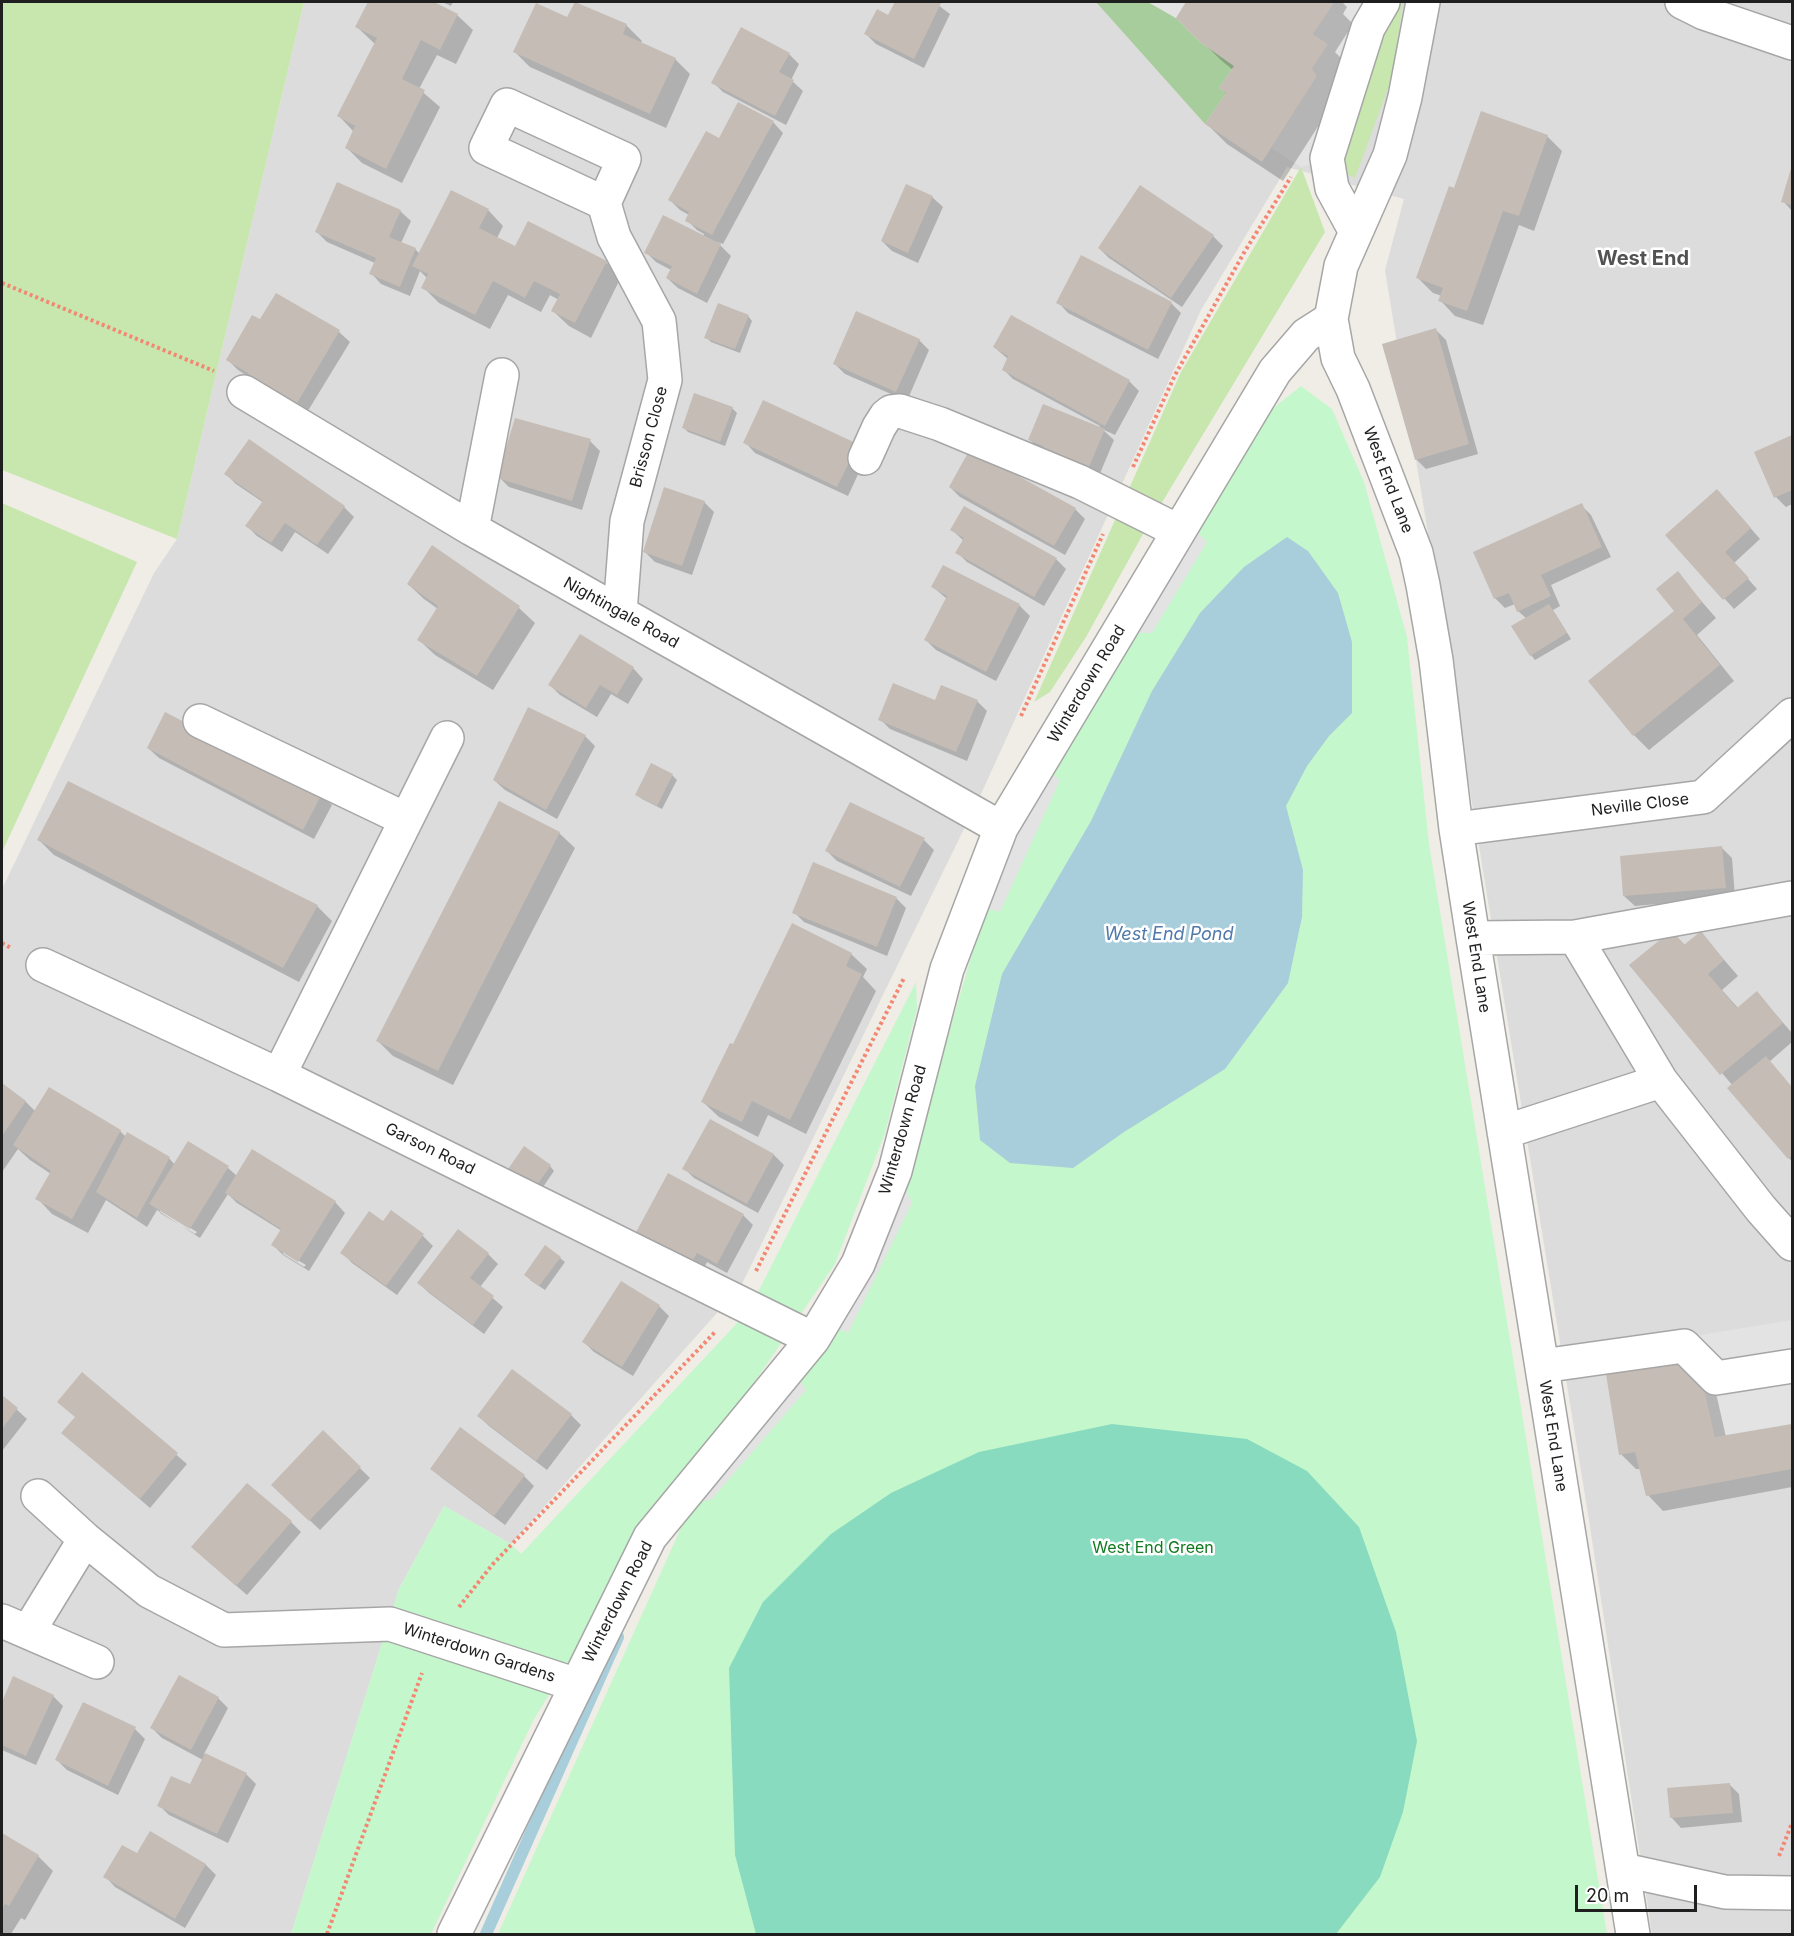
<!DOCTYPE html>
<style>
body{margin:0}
#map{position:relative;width:1794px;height:1936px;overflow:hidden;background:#efede6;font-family:Inter,sans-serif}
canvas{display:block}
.frame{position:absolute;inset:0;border:3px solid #1f1f1f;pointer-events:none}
.scale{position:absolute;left:1575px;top:1885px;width:122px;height:27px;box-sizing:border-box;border:3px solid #1f1f1f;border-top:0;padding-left:8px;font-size:18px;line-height:21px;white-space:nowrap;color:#1f1f1f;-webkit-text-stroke:4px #fff;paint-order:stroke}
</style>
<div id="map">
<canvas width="1794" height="1936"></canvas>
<div class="frame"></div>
<div class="scale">20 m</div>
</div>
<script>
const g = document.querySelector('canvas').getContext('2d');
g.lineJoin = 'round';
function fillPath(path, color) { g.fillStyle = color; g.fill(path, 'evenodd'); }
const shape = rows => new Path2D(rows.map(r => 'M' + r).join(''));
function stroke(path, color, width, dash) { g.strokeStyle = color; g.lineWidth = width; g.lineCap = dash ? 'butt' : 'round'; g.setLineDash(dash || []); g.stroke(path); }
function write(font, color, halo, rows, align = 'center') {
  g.font = font + ' Inter,sans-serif'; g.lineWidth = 5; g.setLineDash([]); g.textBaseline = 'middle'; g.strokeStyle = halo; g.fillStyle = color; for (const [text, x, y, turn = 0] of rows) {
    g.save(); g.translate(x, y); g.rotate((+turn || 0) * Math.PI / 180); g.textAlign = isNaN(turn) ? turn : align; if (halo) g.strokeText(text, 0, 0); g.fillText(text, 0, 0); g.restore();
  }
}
fillPath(shape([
 [304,2,1792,2,1792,1934,1652,1934,1588,1514,1385,270,1404,199,1287,167,1201,310,981,794,741,1286,511,1544,444,1506,399,1589,291,1934,2,1934,2,889,154,573,177,539]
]), '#dddcdc');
fillPath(shape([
 [2,2,304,2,177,539,2,470],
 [1403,2,1393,75,1355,178,1342,171,1339,156,1394,3],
 [1301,167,1325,232,1143,534,1086,637,1050,692,1034,702,1181,372],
 [2,503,137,562,2,852]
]), '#c7e7ae');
fillPath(shape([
 [1096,2,1148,2,1176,18,1200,42,1234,66,1219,88,1226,93,1205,124]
]), '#a8cd9d');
fillPath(shape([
 [1301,386,1332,409,1364,482,1407,637,1429,844,1607,1934,498,1934,689,1510,907,1177,1006,837,1271,410],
 [916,982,917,1009,885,1133,835,1264,719,1434,652,1506,587,1632,533,1721,431,1934,291,1934,399,1589,444,1506,511,1544,521,1554,739,1321,757,1294]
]), '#c5f7cc');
fillPath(shape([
 [1112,1424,1247,1439,1307,1471,1359,1527,1396,1632,1417,1741,1403,1812,1380,1877,1336,1934,756,1934,735,1855,729,1668,763,1602,831,1534,891,1493,979,1452]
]), '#88dbbf');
fillPath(shape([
 [1148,2,1186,2,1176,18],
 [1332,2,1403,2,1394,3,1339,156,1301,167,1271,148,1317,76,1312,69,1328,44,1313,34,1334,3],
 [1196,532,1207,542,1152,633,1133,633],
 [1047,771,1060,780,1000,912,986,908,1006,837],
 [904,1186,912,1203,848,1333,833,1326],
 [1792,1320,1792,1424,1715,1437,1701,1376,1692,1378,1681,1338],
 [798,1377,806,1390,711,1500,696,1502]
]), '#e3e3e3');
fillPath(shape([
 [1287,537,1308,551,1338,593,1352,642,1352,713,1329,736,1307,766,1286,806,1303,870,1302,917,1288,983,1225,1069,1124,1132,1073,1168,1010,1163,980,1140,975,1086,1002,974,1091,821,1152,691,1200,613,1244,567]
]), '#a8cddb');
fillPath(shape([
 [370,2,431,2,457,15,473,30,456,64,437,55,419,89,440,107,402,183,362,163,346,147,354,132,339,116,375,44,357,27],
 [442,2,453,2,451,6],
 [897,2,934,2,950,14,924,68,876,44,866,34,889,17],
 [1188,2,1224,2,1229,4,1231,2,1342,2,1347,7,1343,14,1353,24,1335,52,1348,65,1337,97,1283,181,1227,144,1207,124,1227,95,1221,88,1233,70,1222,61,1178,18],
 [626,25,642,41,640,44,675,59,690,74,666,128,530,67,515,52],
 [789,54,799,64,791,80,803,91,786,125,723,92,713,82],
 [739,104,773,122,783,133,723,244,717,242,731,256,707,303,678,288,667,278,671,270,656,262,646,252,703,237,704,234,697,230,687,220,689,215,680,210,670,200,720,140],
 [1547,136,1562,151,1534,231,1519,225,1483,325,1455,316,1440,300,1442,296,1433,293,1418,278,1455,190],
 [1792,168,1792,211,1783,201],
 [907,186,932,197,943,207,918,263,892,251,882,241],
 [488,210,503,226,497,238,516,248,606,262,621,277,591,338,569,326,553,311,559,300,550,295,541,312,508,295,490,329,439,303,423,287,428,279,420,271,410,296,381,284,371,273,375,263,327,242,317,232,400,211,411,221,401,243,415,249,420,254],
 [1213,236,1223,246,1182,307,1109,258,1099,248],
 [276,295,339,332,350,342,306,414,238,370,228,360,260,321],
 [1058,302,1171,303,1181,313,1158,359,1068,313],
 [748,316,752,321,740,353,711,342,706,337],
 [1436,330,1446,340,1478,454,1426,469,1416,459],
 [919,340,929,350,907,401,845,374,835,364],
 [994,347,1129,381,1139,391,1115,435,1102,429,1114,440,1096,483,1040,450,1030,440,1099,428,1100,426,1013,379,1003,369,1008,359],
 [732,408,737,413,725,446,688,432,684,428],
 [1792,437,1792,504,1786,507,1776,497,1756,452],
 [590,441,600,451,582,510,509,487,499,477],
 [745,442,867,455,848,496,755,453],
 [226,474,344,507,354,517,328,554,295,532,282,552,257,536,247,526,264,503,236,484],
 [950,487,1075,509,1085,519,1065,555,960,497],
 [1727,501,1760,539,1734,563,1757,589,1734,609,1667,535],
 [704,502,714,512,692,575,655,562,645,552],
 [1581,505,1591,515,1611,557,1551,585,1560,606,1553,610,1571,639,1535,660,1531,655,1527,619,1518,611,1515,604,1505,608,1495,598],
 [952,530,1056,559,1066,569,1044,606,967,562,957,552,964,541],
 [432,547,519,608,535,623,493,690,435,655,419,640,438,609,424,599,408,584],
 [944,567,1019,605,1030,616,996,681,936,650,926,640,947,599,933,587],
 [1677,573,1716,618,1697,635,1734,681,1649,750,1634,735,1677,611],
 [633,668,643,679,628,704,611,694,597,717,560,695,550,685],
 [977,701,987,711,967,761,890,729,880,719,936,702],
 [585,736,595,746,557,819,505,790,494,780],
 [148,748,322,795,332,805,314,839,159,758],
 [672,775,677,780,662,809,642,799,637,794],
 [559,833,575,848,453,1085,393,1056,378,1041],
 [39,840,317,906,332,921,299,982,54,855],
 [924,840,934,850,911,896,837,861,827,851],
 [1722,848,1732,858,1735,897,1635,906,1624,896],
 [896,898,906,908,887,956,804,922,794,912],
 [1672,932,1686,946,1701,933,1738,976,1722,990,1738,1008,1757,993,1792,1033,1792,1042,1769,1062,1792,1088,1792,1162,1733,1086,1631,966],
 [851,954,867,969,863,977,876,991,806,1134,768,1115,758,1137,719,1117,703,1102,733,1046],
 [2,1085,26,1102,36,1112,120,1131,126,1137,169,1158,175,1165,228,1168,237,1176,252,1151,335,1202,345,1213,309,1271,283,1255,273,1245,282,1231,237,1203,228,1194,200,1238,157,1210,147,1227,106,1200,88,1233,52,1214,37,1198,51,1174,30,1160,18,1149,2,1172],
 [160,1209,197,1232,195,1234,160,1213],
 [283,1251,306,1265,304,1267,283,1254],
 [711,1121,774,1155,784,1165,758,1213,694,1178,684,1168],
 [550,1166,554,1171,536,1197,511,1180],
 [391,1212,423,1236,433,1246,397,1295,352,1263,342,1252,383,1223],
 [743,1215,753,1225,727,1273,707,1262,700,1276,636,1236],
 [546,1247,565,1262,545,1290,530,1280],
 [488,1254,498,1264,480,1287,503,1307,484,1334,429,1293,419,1283],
 [659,1306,669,1316,633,1376,594,1352,584,1342],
 [1685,1357,1716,1393,1726,1437,1792,1426,1792,1487,1663,1511,1648,1495,1641,1469,1636,1469,1621,1454],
 [82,1374,187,1464,150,1508,63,1433,76,1418],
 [2,1396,27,1419,2,1451],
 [571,1415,581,1425,547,1470,489,1426,479,1416],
 [461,1429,524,1476,534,1486,505,1525,442,1478,432,1468],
 [323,1432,370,1478,320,1530,283,1495],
 [291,1522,301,1532,247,1595,203,1557],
 [180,1677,218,1698,228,1708,204,1754,246,1774,256,1784,228,1843,169,1815,159,1805,190,1786,203,1760,162,1738,152,1728],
 [14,1678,53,1696,63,1706,36,1765,2,1750,2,1706],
 [135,1729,145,1739,118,1795,67,1770,57,1760],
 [1729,1784,1739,1794,1742,1822,1681,1828,1671,1817],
 [151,1833,206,1865,216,1875,185,1928,115,1887,105,1876,138,1855],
 [2,1835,38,1856,53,1871,25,1920,21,1918,11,1934,2,1934]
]), '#0003');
stroke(shape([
 [486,1934,618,1637]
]), '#a8cddb', 12);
fillPath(shape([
 [368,2,434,2,458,14,440,50,421,40,402,79,425,90,386,169,345,148,355,126,337,116,377,38,355,27],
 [575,2,627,24,623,34,676,58,650,114,513,52,536,3,567,17],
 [895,2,941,3,914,59,864,34,877,9,888,15],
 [1186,2,1334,3,1313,34,1328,44,1312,69,1317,76,1262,162,1205,124,1226,93,1219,88,1234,66,1200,42,1176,18],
 [741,27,790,53,779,72,794,80,775,116,711,83],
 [738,102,774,121,712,235,685,221,689,212,668,200,706,131,719,138],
 [1481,111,1548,135,1519,216,1503,211,1467,311,1438,301,1443,288,1416,278,1449,186,1454,188],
 [1792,165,1792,205,1781,202],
 [337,182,401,210,389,237,416,248,400,287,369,274,376,258,315,232],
 [906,184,933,196,908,253,881,241],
 [1140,185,1214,235,1171,298,1098,248],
 [451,190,489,209,479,228,515,246,528,221,607,261,575,323,551,311,560,294,534,281,525,298,493,281,475,315,421,288,428,274,412,266],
 [663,215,721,244,697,294,666,278,672,266,644,253],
 [1081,255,1172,302,1148,350,1056,303],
 [276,293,340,330,296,405,251,379,248,373,226,360,252,315,260,319],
 [718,303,749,315,735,349,704,338],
 [856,311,920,339,896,392,833,364],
 [1011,315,1130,380,1105,426,1002,370,1008,356,993,347],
 [1436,328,1469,444,1415,460,1382,344],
 [694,393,733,407,720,442,682,428],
 [763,400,858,444,837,487,743,443],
 [1043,404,1105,429,1086,474,1039,455,1043,446,1028,440],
 [515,418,591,439,572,501,497,478],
 [1792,435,1792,490,1774,498,1754,452],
 [249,439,345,506,317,545,285,523,271,543,245,526,263,501,224,474],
 [970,449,1076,508,1054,546,949,487],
 [664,487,705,501,682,566,643,552],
 [1717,489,1751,528,1725,552,1749,578,1723,600,1665,535],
 [1582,503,1602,547,1541,575,1551,596,1517,612,1509,593,1494,599,1473,552],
 [964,506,1057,558,1034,597,955,553,964,538,950,530],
 [432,545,520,606,477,676,417,640,438,606,407,584],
 [943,565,1020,604,986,672,924,640,947,596,931,587],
 [1678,571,1702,602,1683,619,1720,665,1633,736,1588,681,1674,611,1656,589],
 [1549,604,1567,633,1530,656,1511,626],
 [580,634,634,667,617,695,600,685,586,708,548,685],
 [893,683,935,700,941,685,978,700,956,752,878,720],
 [528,707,586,735,546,810,493,780],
 [165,712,322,794,303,830,147,748],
 [651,763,673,774,657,806,635,795],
 [68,781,318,905,283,968,37,840],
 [499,801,560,832,438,1071,376,1041],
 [850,802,925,838,900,887,825,851],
 [1722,846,1726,888,1623,896,1620,856],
 [813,862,897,897,877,947,792,913],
 [792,923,852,953,846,966,862,974,790,1120,752,1101,742,1122,701,1102,730,1043,733,1044],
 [1672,930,1684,945,1701,931,1724,960,1708,974,1737,1008,1757,991,1783,1023,1720,1075,1629,965],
 [1766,1056,1792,1087,1792,1155,1788,1159,1727,1088],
 [2,1083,26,1101,2,1136],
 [49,1087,121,1130,72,1219,35,1199,51,1171,13,1145],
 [710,1119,774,1154,747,1204,682,1169],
 [127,1132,170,1157,137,1218,96,1192],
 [188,1141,229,1166,190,1229,149,1204],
 [524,1146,551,1165,531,1194,504,1175],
 [252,1149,336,1201,298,1262,271,1245,281,1229,225,1193],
 [668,1173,744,1214,717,1264,697,1253,689,1267,634,1236],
 [391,1210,424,1234,386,1286,340,1253,369,1211,383,1221],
 [458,1229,489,1253,470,1278,494,1296,473,1325,417,1283],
 [545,1245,561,1257,539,1286,524,1275],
 [621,1281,660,1305,622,1367,582,1342],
 [1686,1356,1692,1378,1701,1376,1715,1437,1792,1424,1792,1469,1646,1496,1635,1452,1619,1455,1606,1374],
 [512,1369,572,1414,536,1461,477,1416],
 [82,1372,178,1453,140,1499,61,1433,75,1417,57,1402],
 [2,1395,18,1408,2,1429],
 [460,1427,525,1475,494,1516,430,1469],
 [323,1430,361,1467,309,1521,271,1485],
 [247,1483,292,1521,236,1586,191,1547],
 [179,1675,219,1697,191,1750,150,1728],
 [13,1676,54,1695,26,1756,2,1745,2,1702],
 [83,1702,136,1727,108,1786,55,1760],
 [205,1753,247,1773,217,1834,157,1806,171,1776,190,1784],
 [1730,1783,1733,1813,1670,1818,1667,1788],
 [150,1831,206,1864,175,1919,103,1877,122,1845,137,1853],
 [2,1833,39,1855,9,1906,5,1904,2,1910]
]), '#c4bcb5');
const minor = shape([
 [1423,2,1405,97,1390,155,1341,266,1331,319,1338,358,1353,389,1416,553,1423,585,1436,660,1456,829,1473,938,1633,1934],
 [1682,2,1704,13,1792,43],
 [604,203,624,159,507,105,486,148,604,203,614,237,659,321,665,380,627,521,620,612],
 [1356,232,1332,188,1327,158,1368,28,1383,2],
 [244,392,472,529,1001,828],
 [865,458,879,427,886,416,891,412,900,411,940,424,1080,482,1178,531],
 [472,529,502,375],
 [200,721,405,819],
 [1456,829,1703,797,1792,715],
 [1575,937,1661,1081,1761,1209,1792,1244],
 [1473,938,1575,937,1792,898],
 [43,965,279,1075,813,1339],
 [279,1075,447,738],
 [1504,1132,1661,1081],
 [1542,1366,1684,1346,1716,1378,1792,1366],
 [38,1496,85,1539,149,1591,224,1630,390,1624,577,1685],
 [2,1621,97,1662],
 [28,1632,85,1539],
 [1624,1870,1725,1892,1792,1893],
 [454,1934,650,1537,813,1339,858,1264,895,1171,947,969,1001,828,1275,371,1306,335,1331,319]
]);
stroke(minor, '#a6a6a6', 36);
stroke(shape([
 [2,283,214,371],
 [1133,467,1175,375,1245,251,1291,177],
 [1021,716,1103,534],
 [2,943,11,948],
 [756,1271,904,978],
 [459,1607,492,1565,715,1332],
 [1779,1856,1792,1823],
 [327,1934,422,1673]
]), '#f38773', 4, [3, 3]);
stroke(minor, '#fff', 33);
write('16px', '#1f1f1f', '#fff', [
 ["Brisson Close",649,437,-75],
 ["West End Lane",1388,480,69],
 ["Nightingale Road",621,613,29],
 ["Winterdown Road",1087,684,-59],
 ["Neville Close",1640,805,-7],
 ["West End Lane",1476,957,81],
 ["Winterdown Road",903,1130,-74],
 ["Garson Road",430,1149,26],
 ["West End Lane",1553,1436,81],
 ["Winterdown Road",618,1602,-63],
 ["Winterdown Gardens",479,1653,18]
]);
write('16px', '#117a1f', '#fff', [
 ["West End Green",1153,1548]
]);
write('italic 18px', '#4f78ab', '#fff', [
 ["West End Pond",1169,935]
]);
write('bold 20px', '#525252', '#fff', [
 ["West End",1643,259]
]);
</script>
